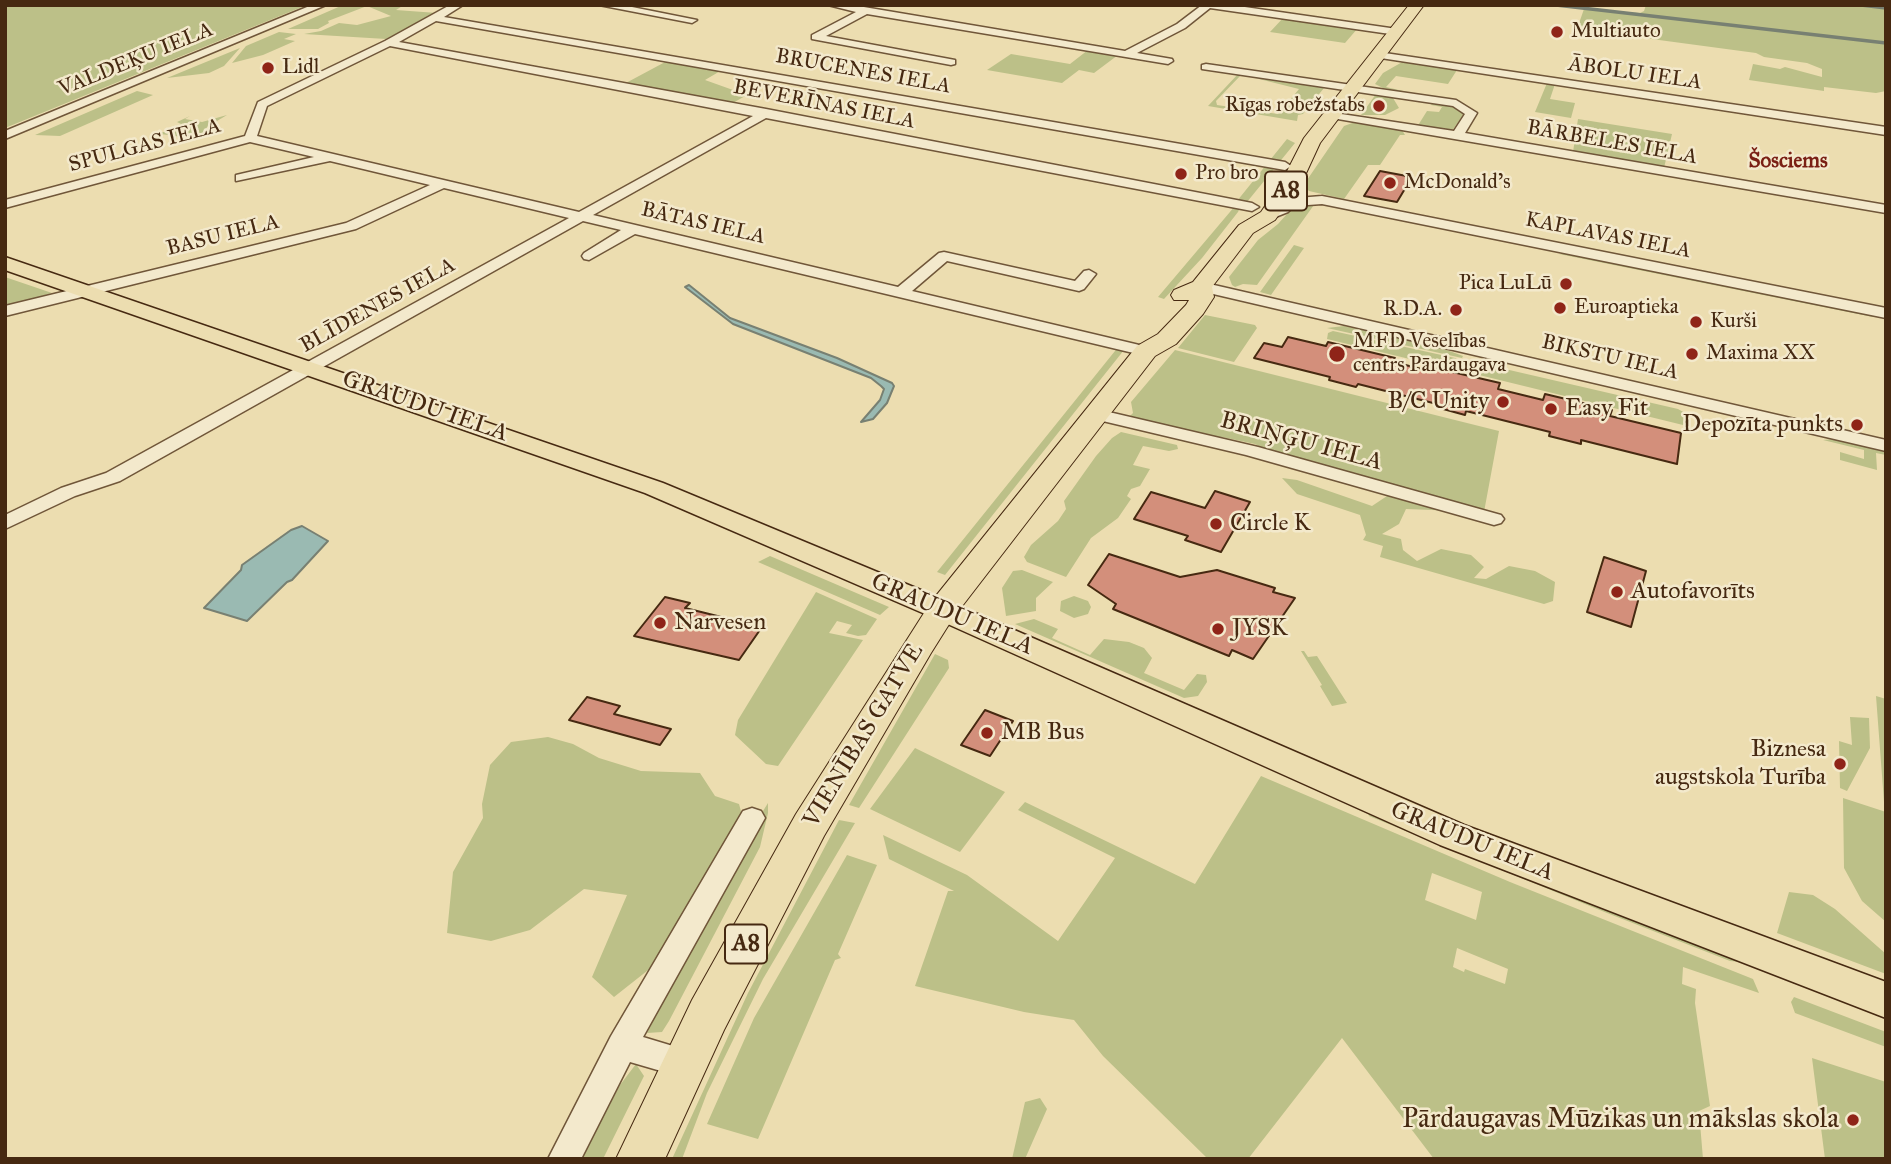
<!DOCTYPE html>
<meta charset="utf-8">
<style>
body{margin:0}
#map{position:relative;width:1891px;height:1164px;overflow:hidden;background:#ecddb0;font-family:"IM FELL Great Primer",serif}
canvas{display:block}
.frame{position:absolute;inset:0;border:7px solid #462911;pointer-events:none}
</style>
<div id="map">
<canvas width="1891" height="1164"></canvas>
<div class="frame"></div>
</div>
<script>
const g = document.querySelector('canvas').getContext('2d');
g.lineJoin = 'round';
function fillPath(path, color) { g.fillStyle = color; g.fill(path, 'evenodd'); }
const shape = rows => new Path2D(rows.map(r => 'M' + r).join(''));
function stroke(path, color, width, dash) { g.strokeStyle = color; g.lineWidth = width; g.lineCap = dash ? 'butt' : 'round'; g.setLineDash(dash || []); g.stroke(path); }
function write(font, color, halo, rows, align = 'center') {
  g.font = font + ' "IM FELL Great Primer",serif'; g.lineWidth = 5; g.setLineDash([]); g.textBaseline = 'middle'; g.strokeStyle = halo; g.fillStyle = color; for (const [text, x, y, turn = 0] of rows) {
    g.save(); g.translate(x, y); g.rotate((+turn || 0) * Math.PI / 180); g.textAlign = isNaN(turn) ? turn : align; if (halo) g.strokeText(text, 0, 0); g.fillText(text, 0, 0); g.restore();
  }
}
fillPath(shape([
 [5,5,300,5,302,7,5,128],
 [343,5,404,5,396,10,437,13,386,39,304,34,321,31,339,23,357,25,391,16,367,6,328,21,329,23,318,29,288,29],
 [1646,5,1886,5,1886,91,1876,93,1824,87,1824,91,1749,80,1753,64,1780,69,1785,67,1822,77,1822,69,1807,63,1764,57,1756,53,1577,29,1584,9,1640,13,1644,11],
 [1284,17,1358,28,1345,43,1270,32],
 [279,32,296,34,284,39,295,41,263,55,232,63,246,46],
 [240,48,224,66,209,73,167,78],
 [1088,50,1118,55,1094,73,1079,70,1062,83,987,70,1011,54,1070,64],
 [667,61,722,70,705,80,747,95,731,104,624,84],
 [1404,61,1457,70,1448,84,1396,76,1386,87,1416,94,1383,88,1375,84,1383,73],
 [1239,73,1241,75,1216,101,1217,105,1278,114,1299,89,1255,78,1324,88,1303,114,1298,115,1297,121,1208,106],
 [1547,83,1555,84,1550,99,1575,103,1571,118,1535,112],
 [137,91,153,95,60,136,35,135],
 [1376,94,1393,98,1399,108,1385,115,1361,115],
 [1433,102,1456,106,1465,112,1452,131,1417,127,1427,111,1439,112,1442,107,1431,105],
 [227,115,207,127,203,136,185,140,189,138,154,133,164,132,181,124,177,122,190,116,185,119,202,122],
 [1578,119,1672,134,1664,168,1573,152],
 [1355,122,1402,130,1405,135,1400,135,1380,165,1368,165,1344,199,1309,191,1305,187,1307,180,1344,126],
 [1287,139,1295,143,1247,202,1237,201],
 [1316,202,1257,285,1243,284,1235,287,1232,285,1229,277,1258,240,1278,224,1295,205],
 [1235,206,1240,208,1238,212,1202,258,1164,299,1158,297],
 [1294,245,1304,248,1271,295,1260,292],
 [1568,253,1872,314,1873,317,1559,254],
 [5,277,52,293,5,307],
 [1205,315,1255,325,1257,328,1234,362,1178,348],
 [1344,326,1436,346,1463,356,1462,358,1327,328],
 [1333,331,1455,358,1460,361,1455,370,1327,339,1328,333],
 [1119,346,1124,350,945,575,937,572],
 [1175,350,1499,431,1484,512,1406,509,1399,524,1382,534,1401,539,1403,550,1417,561,1441,549,1471,555,1484,567,1474,578,1486,579,1509,566,1535,571,1555,582,1553,601,1544,604,1380,557,1383,546,1363,540,1366,535,1360,515,1297,494,1282,478,1297,480,1372,506,1396,490,1275,455,1255,444,1222,437,1216,442,1139,421,1130,416,1133,413,1131,402],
 [1479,363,1678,409,1685,413,1683,425,1475,374],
 [1121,432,1177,445,1178,449,1169,451,1143,446,1133,465,1150,469,1140,486,1131,489,1127,496,1131,499,1118,518,1091,538,1066,577,1027,562,1024,557,1031,545,1058,521,1066,509,1064,501,1096,456,1112,438],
 [1834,439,1886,451,1886,455,1876,453,1877,470,1840,460,1840,452,1864,459,1864,450,1823,440],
 [770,556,889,607,880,615,758,562],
 [1022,570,1053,582,1036,598,1036,611,1006,616,1002,588,1013,571],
 [816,592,877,619,866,635,858,636,846,633,852,625,837,621,829,633,863,640,778,766,766,764,735,735,738,720],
 [1074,596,1088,601,1091,607,1088,614,1074,618,1060,611,1061,601],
 [1034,619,1058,629,1052,638,1090,655,1104,639,1129,642,1144,648,1152,658,1144,673,1184,690,1197,674,1206,675,1207,682,1198,696,1184,698,1015,624],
 [1301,651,1304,651,1308,657,1317,656,1347,703,1332,706,1320,686,1322,685],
 [935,654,948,660,949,668,859,808,849,805],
 [1876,696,1886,699,1886,803,1884,802],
 [1850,717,1869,718,1870,748,1847,791,1840,788,1839,741,1852,745],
 [548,737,573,744,599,758,641,771,700,773,715,796,739,804,742,815,652,967,614,997,592,977,627,895,584,889,530,930,491,941,447,933,453,872,483,818,482,804,490,765,511,742],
 [915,748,1005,792,960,852,870,809],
 [1261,776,1510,882,1753,979,1759,993,1683,967,1682,984,1696,989,1695,1003,1710,1106,1699,1111,1703,1159,1434,1159,1342,1038,1248,1159,1208,1159,1103,1056,1074,1020,1024,1012,915,986,948,891,954,891,889,859,883,835,967,875,1058,941,1115,858,1018,810,1025,802,1195,884],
 [1432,873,1482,892,1476,920,1425,900],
 [1457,948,1508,969,1505,984,1465,969,1464,972,1453,967],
 [1843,798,1886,812,1886,922,1862,901,1844,868],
 [768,803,768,813,760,847,669,1021,662,1032,647,1033,726,871],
 [1368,812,1742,962,1730,961,1607,913,1369,816],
 [839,820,855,823,763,979,707,1093,682,1159,672,1159,748,993],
 [847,855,877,865,838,954,841,958,835,960,758,1139,707,1124,754,1018],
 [1789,892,1813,895,1835,909,1886,954,1886,974,1777,933],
 [1794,997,1886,1032,1886,1047,1795,1013,1791,1002],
 [1812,1058,1886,1082,1886,1159,1825,1159],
 [636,1064,644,1076,603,1159,581,1159,620,1085],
 [1040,1098,1047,1109,1025,1159,1012,1159,1025,1102]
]), '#bcc088');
const water = shape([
 [689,285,730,318,837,358,892,383,894,386,887,403,873,419,861,422,880,400,884,389,881,386,871,378,733,324,685,287,689,285],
 [302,526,328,541,292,580,287,582,247,621,204,608,241,570,242,565,291,530,302,526]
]);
fillPath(water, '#9abab2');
stroke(water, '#788072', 2);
stroke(shape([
 [1556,5,1886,43],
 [1861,5,1886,8]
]), '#788072', 3.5);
const building = shape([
 [1380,171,1412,177,1397,202,1364,196,1380,171],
 [1288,337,1326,346,1328,342,1395,358,1393,362,1434,372,1435,368,1500,383,1498,389,1543,400,1545,394,1612,410,1610,416,1681,433,1677,464,1581,440,1581,444,1549,436,1550,432,1466,411,1465,415,1436,407,1437,404,1358,384,1356,387,1329,380,1330,377,1254,358,1264,343,1282,347,1288,337],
 [1215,491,1250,502,1221,552,1185,540,1188,536,1134,519,1151,492,1205,508,1215,491],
 [1109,554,1180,577,1217,570,1275,588,1273,592,1295,598,1253,659,1232,650,1229,656,1113,609,1116,604,1088,585,1109,554],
 [1604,557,1646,571,1631,627,1587,612,1604,557],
 [665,597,690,603,685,608,762,627,739,660,634,636,665,597],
 [587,697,620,706,614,714,671,729,660,745,569,720,587,697],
 [985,710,1013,721,990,756,961,745,985,710]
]);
fillPath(building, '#d38f7b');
stroke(building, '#462911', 2);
const minor = shape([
 [312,5,326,5,5,139,5,131,312,5],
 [450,5,463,5,444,17,1285,162,1291,166,1285,170,436,21,399,42,766,109,1252,203,1259,207,1252,211,766,118,593,215,898,287,939,253,944,252,1075,281,1084,271,1089,270,1096,274,1084,289,1079,291,947,261,912,291,1152,348,1154,351,1146,356,635,234,589,260,584,259,582,256,584,253,621,230,583,221,120,481,75,496,5,529,5,515,61,488,106,473,569,218,444,188,356,229,5,316,5,306,346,223,430,185,330,161,236,181,236,175,314,157,250,142,5,208,5,200,245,136,258,102,385,41,450,5],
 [390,46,753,116,579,212,257,136,267,106,390,46],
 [599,5,622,5,697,20,692,23,599,5],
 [828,5,852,5,1125,51,1177,24,1202,5,1231,5,1397,29,1402,32,1397,35,1210,8,1185,28,1137,53,1172,59,1173,61,1168,64,867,14,826,36,955,60,955,64,951,65,812,39,812,35,856,12,828,5],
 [1378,52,1886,127,1886,135,1374,57,1374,53,1378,52],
 [1206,64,1456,100,1477,113,1465,133,1886,205,1886,213,1332,118,1328,116,1328,112,1454,131,1465,114,1453,106,1202,69,1202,65,1206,64],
 [1322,196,1886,308,1886,318,1322,204,1294,206,1288,212,1268,220,1261,216,1285,199,1322,196],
 [1201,282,1886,440,1886,451,1196,290,1193,287,1201,282],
 [1096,409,1258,447,1501,515,1504,519,1501,523,1494,525,1246,455,1090,418,1087,414,1090,410,1096,409],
 [752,808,761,811,765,818,643,1037,696,1053,700,1063,696,1073,685,1078,630,1062,581,1159,548,1159,611,1036,743,811,752,808]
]);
const major = shape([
 [5,257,663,483,952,603,1464,825,1886,982,1886,1018,1440,845,932,617,645,493,5,270,5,257]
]);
const highway = shape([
 [1409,5,1424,5,1320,143,1302,182,1275,220,1253,233,1212,287,1214,297,1203,314,1176,344,1155,356,953,618,931,653,824,836,724,1030,665,1159,616,1159,692,1000,796,814,931,602,1137,346,1158,334,1186,305,1189,300,1174,300,1171,295,1174,290,1193,282,1239,225,1261,212,1282,181,1304,138,1409,5]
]);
stroke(minor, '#705639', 3);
stroke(major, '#462911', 3);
stroke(highway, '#462911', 2);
fillPath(minor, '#f3e9cc');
fillPath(major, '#ecddb0');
fillPath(highway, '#ecddb0');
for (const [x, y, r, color] of [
 [1557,32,7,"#8f2418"],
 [268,68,7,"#8f2418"],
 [1379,106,7,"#8f2418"],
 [1181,174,7,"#8f2418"],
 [1390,183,7,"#8f2418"],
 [1566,284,7,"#8f2418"],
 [1560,308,7,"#8f2418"],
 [1456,310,7,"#8f2418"],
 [1696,322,7,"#8f2418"],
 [1337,354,9,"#8f2418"],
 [1692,354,7,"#8f2418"],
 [1503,402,7,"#8f2418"],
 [1551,409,7,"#8f2418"],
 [1857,425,7,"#8f2418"],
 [1216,524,7,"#8f2418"],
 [1617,592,7,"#8f2418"],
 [660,623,7,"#8f2418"],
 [1218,629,7,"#8f2418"],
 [987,733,7,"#8f2418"],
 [1840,764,7,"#8f2418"],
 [1853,1120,7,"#8f2418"]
]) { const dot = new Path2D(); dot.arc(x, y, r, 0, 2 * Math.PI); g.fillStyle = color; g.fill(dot); stroke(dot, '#f3e9cc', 2.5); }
write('21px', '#462911', '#f3e9cc', [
 ["Multiauto",1571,32],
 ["Lidl",282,68],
 ["Rīgas robežstabs",1365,106,"right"],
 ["Pro bro",1195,174],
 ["McDonald's",1404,183],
 ["Pica LuLū",1552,284,"right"],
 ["Euroaptieka",1574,308],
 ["R.D.A.",1442,310,"right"],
 ["Kurši",1710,322],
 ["MFD Veselības",1353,342],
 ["centrs Pārdaugava",1353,366],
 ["Maxima XX",1706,354]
], 'left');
write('21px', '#462911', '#f3e9cc', [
 ["VALDEĶU IELA",136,60,-22],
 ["BRUCENES IELA",863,72,10],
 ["ĀBOLU IELA",1635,74,8],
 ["BEVERĪNAS IELA",824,105,11],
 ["BĀRBELES IELA",1612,143,10],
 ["SPULGAS IELA",145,146,-15],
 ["BĀTAS IELA",703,224,13],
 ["BASU IELA",223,236,-14],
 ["KAPLAVAS IELA",1608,236,11],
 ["BLĪDENES IELA",378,306,-29],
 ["BIKSTU IELA",1610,358,13]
]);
write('bold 21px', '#7a1f14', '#f3e9cc', [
 ["Šosciems",1788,162]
]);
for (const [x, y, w] of [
 [1286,191,42],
 [746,944,42]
]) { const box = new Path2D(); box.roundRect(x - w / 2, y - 19.5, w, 39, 5); g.fillStyle = '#f3e9cc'; g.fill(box); stroke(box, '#462911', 2); }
write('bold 23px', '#462911', null, [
 ["A8",1286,191],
 ["A8",746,944]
]);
write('24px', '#462911', '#f3e9cc', [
 ["B/C Unity",1489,402,"right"],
 ["Easy Fit",1565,409],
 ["Depozīta punkts",1843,425,"right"],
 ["Circle K",1230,524],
 ["Autofavorīts",1631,592],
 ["Narvesen",674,623],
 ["JYSK",1232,629],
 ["MB Bus",1001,733],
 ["Biznesa",1826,750,"right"],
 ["augstskola Turība",1826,778,"right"]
], 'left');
write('24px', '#462911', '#f3e9cc', [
 ["GRAUDU IELA",425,407,19],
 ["BRIŅĢU IELA",1301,442,15],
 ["GRAUDU IELA",952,615,23],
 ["VIENĪBAS GATVE",864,736,-59],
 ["GRAUDU IELA",1472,842,22]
]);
write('28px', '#462911', '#f3e9cc', [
 ["Pārdaugavas Mūzikas un mākslas skola",1839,1120]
], 'right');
</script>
